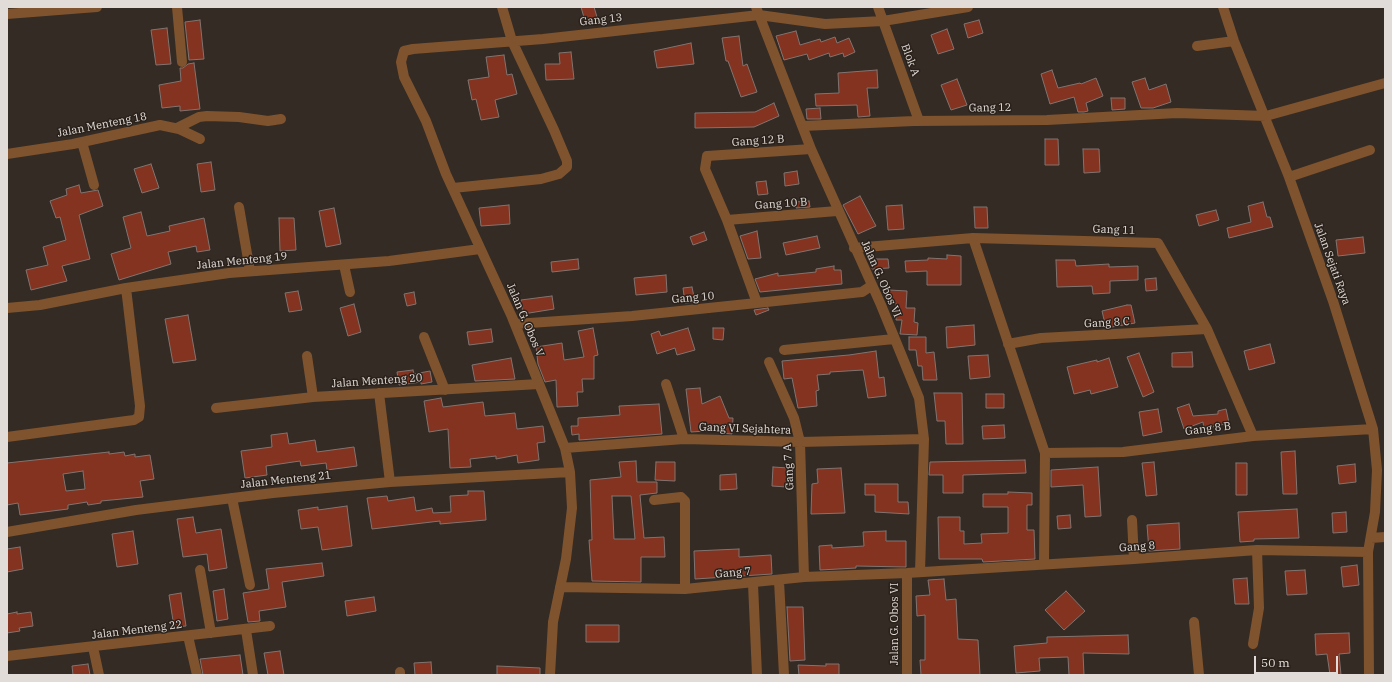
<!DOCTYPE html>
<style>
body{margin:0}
#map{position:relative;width:1392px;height:682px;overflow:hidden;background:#342b25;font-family:"IBM Plex Serif",serif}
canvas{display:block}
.frame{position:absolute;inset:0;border:8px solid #e2dcd8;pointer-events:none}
.scale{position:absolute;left:1254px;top:656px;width:84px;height:18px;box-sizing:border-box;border:2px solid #e2dcd8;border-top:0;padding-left:5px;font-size:12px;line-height:14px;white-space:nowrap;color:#e2dcd8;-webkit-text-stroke:3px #2a211b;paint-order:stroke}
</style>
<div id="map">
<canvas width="1392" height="682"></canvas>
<div class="frame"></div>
<div class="scale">50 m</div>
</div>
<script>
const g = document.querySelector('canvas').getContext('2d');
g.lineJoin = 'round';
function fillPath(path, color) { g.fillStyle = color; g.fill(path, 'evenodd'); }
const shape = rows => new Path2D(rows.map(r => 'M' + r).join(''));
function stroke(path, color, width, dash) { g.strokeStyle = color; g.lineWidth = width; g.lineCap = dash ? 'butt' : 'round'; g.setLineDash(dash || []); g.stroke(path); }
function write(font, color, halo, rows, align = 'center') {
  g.font = font + ' "IBM Plex Serif",serif'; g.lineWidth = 3; g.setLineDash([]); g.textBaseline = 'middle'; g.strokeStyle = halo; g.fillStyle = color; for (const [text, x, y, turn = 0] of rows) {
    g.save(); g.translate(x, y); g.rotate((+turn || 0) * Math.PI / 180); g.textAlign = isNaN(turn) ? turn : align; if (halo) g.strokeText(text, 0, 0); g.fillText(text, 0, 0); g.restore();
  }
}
const building = shape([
 [581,7,594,7,597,17,585,21,581,7],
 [200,20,204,59,189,60,185,22,200,20],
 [979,20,983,33,968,38,964,24,979,20],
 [167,28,171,64,156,65,151,30,167,28],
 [947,29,954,49,938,54,931,35,947,29],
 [796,31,800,45,820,39,821,42,835,37,837,43,849,38,855,52,844,57,843,53,830,57,829,53,809,60,807,54,784,60,776,36,796,31],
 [739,36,743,66,747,64,757,92,741,97,728,61,726,61,722,38,739,36],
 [691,43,694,64,657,68,654,51,691,43],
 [571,52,574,79,546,80,545,64,560,64,559,53,571,52],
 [504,55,507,75,512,74,517,94,495,100,499,117,481,120,476,99,472,100,468,80,489,77,486,57,504,55],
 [194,63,200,109,180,111,180,106,162,108,159,85,181,81,180,68,183,68,188,64,194,63],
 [877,70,878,88,867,88,870,116,858,117,857,105,816,106,815,94,839,93,838,73,877,70],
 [1052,70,1058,88,1080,83,1081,84,1096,78,1103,96,1086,103,1088,111,1084,112,1078,112,1074,97,1050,104,1041,74,1052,70],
 [1145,78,1149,90,1166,84,1171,102,1153,108,1141,108,1132,82,1145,78],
 [957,79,967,105,951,110,941,85,957,79],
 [1111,98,1125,98,1125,109,1112,110,1111,98],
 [774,103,779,116,754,127,695,128,695,113,755,112,774,103],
 [820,108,821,119,807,119,806,109,820,108],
 [1045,139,1058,139,1059,165,1045,165,1045,139],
 [1083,149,1099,149,1100,172,1084,173,1083,149],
 [211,162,215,190,201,192,197,164,211,162],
 [151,164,159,188,142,193,134,169,151,164],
 [797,171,799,184,785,186,784,173,797,171],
 [766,181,768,194,758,195,756,182,766,181],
 [79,185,81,193,98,190,103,206,79,215,90,259,62,266,67,281,31,290,26,270,48,265,43,247,66,240,60,217,56,218,50,201,67,195,66,189,79,185],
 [860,196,876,226,858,234,843,205,860,196],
 [809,201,810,207,796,208,795,202,809,201],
 [1263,202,1267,217,1270,217,1273,227,1229,238,1227,228,1251,222,1248,206,1263,202],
 [509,205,510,224,481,226,479,208,509,205],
 [902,205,904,229,888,230,886,206,902,205],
 [974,207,987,207,988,228,975,228,974,207],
 [334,208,341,244,326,247,319,211,334,208],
 [1216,210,1219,220,1199,226,1196,215,1216,210],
 [141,212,147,236,170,231,169,226,204,218,210,250,197,252,196,246,168,252,171,264,119,280,111,254,131,248,123,217,141,212],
 [279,218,294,218,296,250,280,251,279,218],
 [757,231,761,258,748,259,740,236,757,231],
 [704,232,707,240,693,245,690,237,704,232],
 [817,236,820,248,786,255,783,243,817,236],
 [1363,237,1365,253,1338,256,1336,240,1363,237],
 [947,255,961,256,961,285,927,285,927,271,906,272,905,261,928,260,928,258,947,259,947,255],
 [578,259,579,269,552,272,551,262,578,259],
 [870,259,888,259,889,268,872,269,870,259],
 [1056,260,1075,260,1076,266,1109,264,1109,267,1138,266,1138,280,1110,281,1110,293,1093,294,1092,286,1057,287,1056,260],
 [834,266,834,270,841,270,842,284,760,292,755,279,778,273,778,276,816,272,816,269,834,266],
 [666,275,667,292,636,295,634,278,666,275],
 [1156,278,1157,290,1146,291,1145,279,1156,278],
 [692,287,695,302,685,303,683,288,692,287],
 [889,290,907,291,906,308,915,308,914,322,918,323,917,335,900,334,902,320,896,320,896,303,888,303,889,290],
 [298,291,302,310,289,312,285,293,298,291],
 [414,292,416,304,407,306,404,294,414,292],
 [552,296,554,309,523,314,521,300,552,296],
 [354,304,361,332,348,336,340,308,354,304],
 [1127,305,1131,305,1135,323,1106,328,1102,311,1127,305],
 [768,308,769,310,756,315,754,310,768,308],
 [188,315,196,360,173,363,165,319,188,315],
 [974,325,975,345,947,348,946,327,974,325],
 [593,328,598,355,594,356,594,379,582,379,583,392,577,392,578,406,557,407,556,380,545,382,538,364,536,347,562,343,564,360,584,357,578,331,593,328],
 [688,328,695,350,677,355,675,348,657,354,651,334,659,331,661,336,688,328],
 [713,328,724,328,723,340,713,339,713,328],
 [491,329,493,342,469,345,467,332,491,329],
 [909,337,926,337,926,353,934,352,937,380,923,380,922,366,918,366,916,350,909,350,909,337],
 [1270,344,1275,363,1249,370,1244,351,1270,344],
 [876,351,879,378,884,377,886,396,868,398,863,370,830,372,830,374,817,375,819,390,816,391,817,406,798,408,792,378,784,379,782,361,849,355,876,351],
 [1192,352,1193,367,1172,367,1172,353,1192,352],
 [1139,353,1154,392,1143,397,1127,357,1139,353],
 [988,355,990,377,970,379,968,356,988,355],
 [511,358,515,379,475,381,472,365,511,358],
 [1109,358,1118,387,1091,394,1090,390,1074,394,1067,367,1097,360,1097,362,1109,358],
 [413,370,414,374,430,371,432,382,421,384,421,382,399,385,397,372,413,370],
 [700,388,702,404,720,396,729,418,733,418,732,434,721,433,721,430,691,432,686,389,700,388],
 [934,393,962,393,963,444,946,444,945,421,937,421,934,393],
 [986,394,1004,394,1004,408,986,408,986,394],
 [441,398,443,407,483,402,485,416,515,413,517,429,543,426,545,442,537,443,539,460,518,463,517,455,496,459,496,456,470,459,471,467,450,468,448,429,429,432,424,401,441,398],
 [659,404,662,434,579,440,579,434,572,435,571,426,578,426,578,418,620,415,619,406,659,404],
 [1189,404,1193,416,1218,414,1218,411,1226,409,1229,423,1204,429,1203,422,1184,429,1177,408,1189,404],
 [1158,409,1162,432,1143,436,1139,412,1158,409],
 [1004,425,1005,438,983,439,982,426,1004,425],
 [287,433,289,444,315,440,317,452,354,447,357,466,327,470,326,463,301,466,300,461,266,466,267,475,245,478,241,451,272,447,271,435,287,433],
 [1295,451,1297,494,1283,494,1281,452,1295,451],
 [109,452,109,454,124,452,125,456,135,454,135,457,150,455,154,479,140,481,143,497,101,501,101,503,88,505,87,502,68,505,68,509,20,515,18,503,7,505,7,463,109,452],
 [83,471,85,489,66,491,63,474,83,471],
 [1025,460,1026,473,963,475,963,493,943,493,943,475,929,475,930,462,1025,460],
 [636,461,637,482,657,482,657,493,640,495,644,538,664,537,665,557,641,557,641,582,592,581,589,540,592,540,590,480,621,477,619,462,636,461],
 [612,496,631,496,635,539,614,539,612,496],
 [656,462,675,462,675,481,655,480,656,462],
 [1154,462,1157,495,1146,496,1142,463,1154,462],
 [1236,463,1247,463,1247,495,1236,495,1236,463],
 [1355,464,1356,482,1339,484,1337,466,1355,464],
 [773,467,788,468,787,487,772,486,773,467],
 [1098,467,1101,516,1085,517,1083,485,1051,487,1051,470,1098,467],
 [841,468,845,513,811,514,812,484,818,483,817,469,841,468],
 [736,474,737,489,720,490,720,475,736,474],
 [865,484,898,484,898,502,908,502,909,514,875,512,875,495,865,495,865,484],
 [468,491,484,491,486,520,440,524,440,521,372,529,367,498,387,496,388,501,414,497,416,511,432,508,433,513,451,512,450,496,468,495,468,491],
 [1008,492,1032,493,1032,505,1027,505,1027,530,1034,530,1035,559,983,562,982,559,939,559,938,517,960,517,960,531,964,531,964,544,982,543,981,534,1008,533,1008,507,983,507,983,494,1008,494,1008,492],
 [347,506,352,546,322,550,318,527,301,529,298,510,318,507,318,510,347,506],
 [1297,509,1299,538,1254,539,1254,541,1240,542,1238,512,1297,509],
 [1346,512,1347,532,1333,533,1332,513,1346,512],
 [1070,515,1071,528,1058,529,1057,516,1070,515],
 [193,517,196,533,221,529,227,568,209,571,207,554,183,557,177,519,193,517],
 [1179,523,1180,549,1149,551,1147,525,1179,523],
 [133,531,138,564,117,567,112,534,133,531],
 [886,531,886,541,906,541,906,567,856,566,856,568,820,570,819,546,832,545,832,548,864,546,863,532,886,531],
 [20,547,23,569,7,572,7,549,20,547],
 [739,549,739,557,771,555,772,574,695,579,694,551,739,549],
 [322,563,324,576,282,582,286,607,259,611,260,621,248,622,243,593,269,589,266,569,322,563],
 [1357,565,1359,585,1343,587,1341,567,1357,565],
 [1305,570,1307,594,1287,595,1285,571,1305,570],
 [1247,578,1249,604,1235,604,1233,579,1247,578],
 [944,579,946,600,956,599,958,639,978,640,980,675,921,675,920,660,925,660,925,615,917,616,916,596,930,595,928,580,944,579],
 [224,589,228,619,217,621,213,591,224,589],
 [1066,591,1085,611,1064,630,1045,610,1066,591],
 [181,593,186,626,174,627,169,595,181,593],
 [374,597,376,611,347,616,345,601,374,597],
 [787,607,803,607,805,660,790,661,787,607],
 [17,612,17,614,31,612,33,626,19,628,20,631,7,633,7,614,17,612],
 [586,625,619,625,619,642,586,642,586,625],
 [1349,633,1350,653,1339,654,1341,675,1330,675,1327,654,1316,655,1315,634,1349,633],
 [1128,635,1129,654,1083,653,1084,675,1069,675,1068,657,1039,658,1040,671,1016,673,1014,646,1047,643,1047,637,1128,635],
 [280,651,284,675,268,675,264,653,280,651],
 [240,655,243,675,203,675,200,659,240,655],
 [431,662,432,675,415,675,414,663,431,662],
 [88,664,90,675,73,675,72,666,88,664],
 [826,664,839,664,839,675,799,675,798,665,826,666,826,664],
 [497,666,540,668,540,675,497,675,497,666]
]);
fillPath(building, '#83331f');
stroke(building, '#817470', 1);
stroke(shape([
 [177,7,182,62],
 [756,7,811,149,881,305,919,398,924,439,920,572],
 [878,7,919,121],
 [1223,7,1234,41,1289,177,1333,301,1373,429,1377,470,1375,512,1368,552,1369,675],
 [7,14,97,7],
 [1197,46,1234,41],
 [803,126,914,121,1047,120,1177,113,1266,116,1385,83],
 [177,128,199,117,207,116,239,117,268,121,281,119],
 [82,142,94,185],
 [7,154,73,144,160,125,179,129,200,139],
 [1289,177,1370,150],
 [453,188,541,179,559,174,567,167,567,161,554,130,512,41,502,7],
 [239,207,250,271],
 [727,220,837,211],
 [973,238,1045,453,1044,564],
 [854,248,973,238,1158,243,1207,329,1253,436],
 [344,265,350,292],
 [757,303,727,220,705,169,707,156,811,149],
 [7,308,40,305,126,288,229,273,389,261,480,249],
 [515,324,632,316,862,292,871,286],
 [424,337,445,390],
 [1008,344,1041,338,1207,329],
 [784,350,894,339],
 [307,356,313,397],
 [769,362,794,418,800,442,804,577],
 [666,384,684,439],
 [379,393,390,482],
 [216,408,313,397,539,384],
 [7,437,134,420,139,417,140,406,126,288],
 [565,448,684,439,800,442,924,439],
 [1045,453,1123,452,1253,436,1373,429],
 [232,498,250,585],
 [654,500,681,497,685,501,685,589],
 [1132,520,1134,559],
 [7,532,136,510,273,493,390,482,570,472],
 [1371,538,1385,537],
 [200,570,211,633],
 [907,573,907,675],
 [779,581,784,675],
 [753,584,757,675],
 [560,587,685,589,804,577,907,573,1134,559,1257,550,1368,552],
 [1194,622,1199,675],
 [246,630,253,675],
 [188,636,197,675],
 [1253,644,1259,608,1257,550],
 [93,647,99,675],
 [7,656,270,626],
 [400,672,400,675],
 [550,675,553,622,566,559,572,508,570,472,565,448,512,317,446,174,426,121,404,77,401,62,404,51,413,49,543,39,759,15,825,24,883,21,968,7]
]), '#7f532d', 10);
write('11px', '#e2dcd8', '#2a211b', [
 ["Gang 13",601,20,-6],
 ["Blok A",910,60,70],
 ["Gang 12",990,108,-1],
 ["Jalan Menteng 18",102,125,-11],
 ["Gang 12 B",758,141,-4],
 ["Gang 10 B",781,204,-4],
 ["Gang 11",1114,230,2],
 ["Jalan Menteng 19",242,261,-6],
 ["Jalan Sejati Raya",1332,264,70],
 ["Jalan G. Obos VI",881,279,66],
 ["Gang 10",693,298,-5],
 ["Jalan G. Obos V",525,320,67],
 ["Gang 8 C",1107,323,-3],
 ["Jalan Menteng 20",377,381,-4],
 ["Gang VI Sejahtera",745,429,2],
 ["Gang 8 B",1208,429,-7],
 ["Gang 7 A",789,467,-93],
 ["Jalan Menteng 21",286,480,-6],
 ["Gang 8",1137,547,-4],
 ["Gang 7",733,573,-5],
 ["Jalan G. Obos VI",895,624,-90],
 ["Jalan Menteng 22",137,630,-7]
]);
</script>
